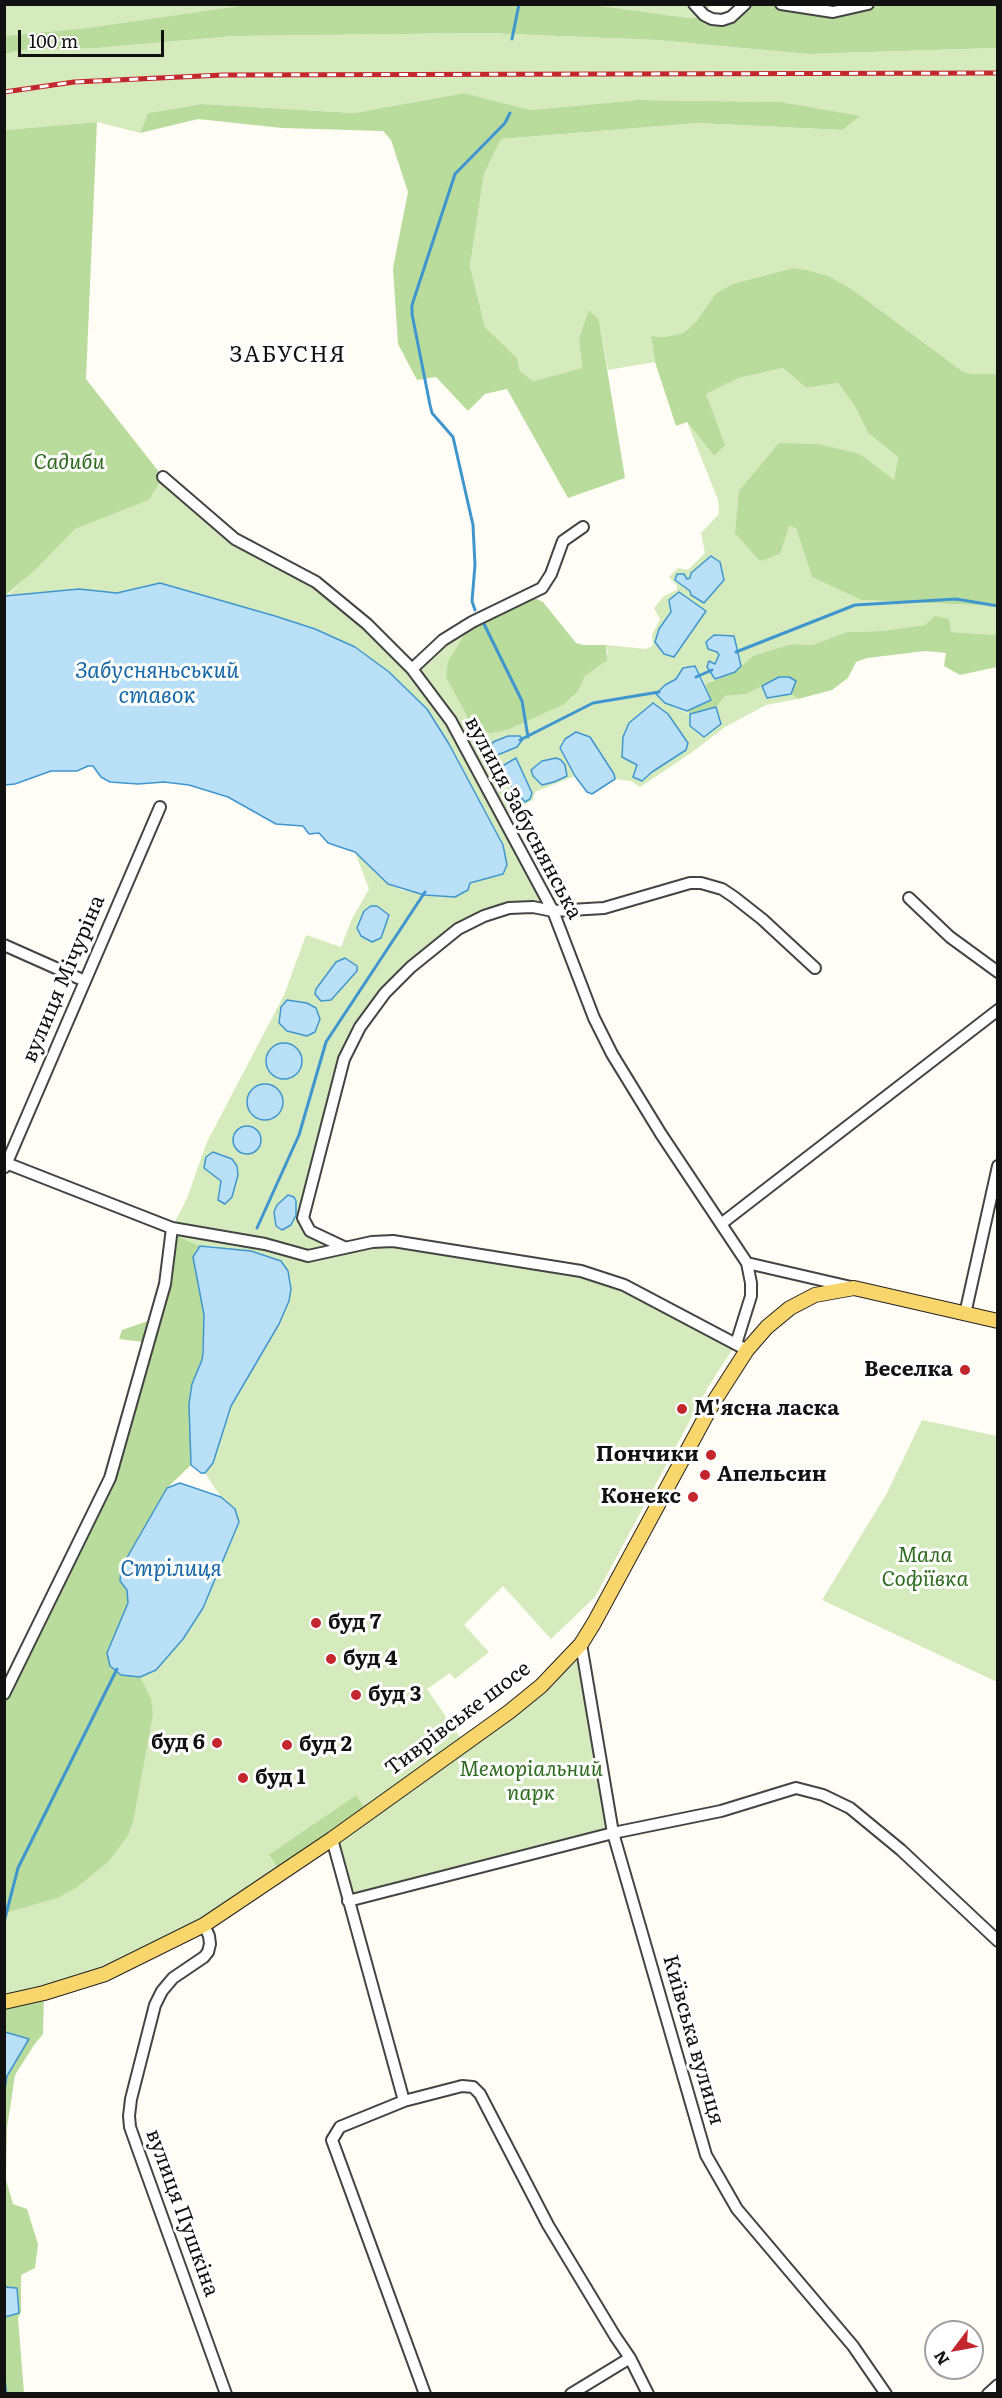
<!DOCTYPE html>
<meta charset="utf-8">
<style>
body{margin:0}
#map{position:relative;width:1002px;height:2398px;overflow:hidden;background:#fffdf5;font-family:Literata,serif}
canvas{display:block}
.frame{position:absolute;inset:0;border:6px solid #111;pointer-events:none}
.north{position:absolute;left:924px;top:2320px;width:60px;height:60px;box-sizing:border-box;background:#fff;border:2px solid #a0a0a0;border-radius:50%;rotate:238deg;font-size:16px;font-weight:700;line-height:24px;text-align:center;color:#111}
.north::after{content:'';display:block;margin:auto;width:21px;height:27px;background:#c4262e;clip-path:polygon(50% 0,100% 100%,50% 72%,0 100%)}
.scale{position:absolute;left:18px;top:30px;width:146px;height:27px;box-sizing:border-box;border:3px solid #111;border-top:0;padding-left:8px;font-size:18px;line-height:21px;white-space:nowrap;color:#111;-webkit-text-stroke:4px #fff;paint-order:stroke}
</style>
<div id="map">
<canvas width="1002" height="2398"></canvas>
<div class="frame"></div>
<div class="north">N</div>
<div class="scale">100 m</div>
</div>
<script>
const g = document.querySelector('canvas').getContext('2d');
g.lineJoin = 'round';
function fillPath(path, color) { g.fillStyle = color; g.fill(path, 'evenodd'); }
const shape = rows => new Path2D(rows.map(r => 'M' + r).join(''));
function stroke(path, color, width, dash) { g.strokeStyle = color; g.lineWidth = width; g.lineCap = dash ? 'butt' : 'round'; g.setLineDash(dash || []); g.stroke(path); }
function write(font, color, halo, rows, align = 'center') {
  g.font = font + ' Literata,serif'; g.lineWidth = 6; g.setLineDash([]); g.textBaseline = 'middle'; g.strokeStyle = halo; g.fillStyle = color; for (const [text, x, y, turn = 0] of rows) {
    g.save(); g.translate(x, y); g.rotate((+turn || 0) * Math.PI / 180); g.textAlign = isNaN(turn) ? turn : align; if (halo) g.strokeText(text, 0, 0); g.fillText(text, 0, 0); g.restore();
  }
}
fillPath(shape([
 [5,5,254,5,87,28,5,36],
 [585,5,711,5,701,18,688,18],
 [484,33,657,40,808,54,997,48,997,374,972,374,962,371,853,290,831,277,808,270,793,268,732,284,715,294,696,322,683,333,665,337,651,336,655,362,608,370,599,320,579,339,582,368,533,381,520,371,517,358,485,327,470,266,484,174,501,139,698,123,842,130,780,102,637,100,531,110,464,93,354,113,202,104,148,113,140,133,97,122,5,130,5,54,22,50,97,48,235,36],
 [783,368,806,388,838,383,854,405,868,433,898,457,894,481,860,454,790,525,796,528,812,577,861,600,997,606,997,635,951,632,925,625,881,631,847,632,812,645,792,644,743,666,735,672,741,665,717,652,719,656,715,664,707,667,715,679,705,684,695,666,665,685,673,707,690,714,690,726,721,724,716,707,725,696,747,694,762,686,767,697,791,694,798,699,766,705,725,727,691,753,640,787,631,781,615,779,614,774,560,749,575,776,535,792,533,800,503,816,553,911,533,907,484,916,411,967,350,1044,305,1225,344,1247,372,1242,610,1279,736,1344,708,1387,595,1597,551,1639,503,1586,464,1625,489,1652,455,1679,450,1673,427,1689,464,1743,581,1644,613,1833,348,1901,332,1839,368,1812,356,1795,269,1856,281,1874,142,1957,5,2002,5,1857,37,1771,114,1635,183,1638,203,1608,235,1509,221,1497,205,1473,213,1463,231,1406,279,1324,215,1246,200,1246,177,1236,172,1228,187,1198,207,1142,284,995,306,935,341,947,352,919,369,889,355,852,388,884,401,890,441,897,485,878,499,876,503,874,507,865,503,845,495,829,449,744,427,710,389,672,355,647,295,622,160,583,117,593,79,589,7,596,75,529,149,500,163,477,235,539,316,582,412,669,472,622,448,661,510,729,565,704,572,698,585,676,608,654,606,645,647,649,653,645,652,635,660,619,654,608,664,596,677,590,677,586,669,577,678,568,688,570,705,553,701,533,719,514,718,500,687,422,714,456,706,394,739,378],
 [516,758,530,799,525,802,512,785,506,780,499,768],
 [922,1420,997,1436,997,1682,822,1600,887,1493]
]), '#d5ebbd');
fillPath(shape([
 [254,4,585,4,688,18,701,18,711,22,749,5,770,5,787,10,833,14,884,5,997,5,997,48,808,54,657,40,484,33,235,36,97,48,22,50,5,54,5,36,87,28],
 [464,93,531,110,637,100,780,102,860,116,842,130,698,123,501,139,484,174,470,266,485,327,517,358,520,371,533,381,582,368,579,339,589,310,599,320,625,478,568,498,507,389,485,394,468,411,436,377,417,380,398,344,393,268,408,192,391,140,383,131,282,128,198,119,140,133,148,113,202,104,354,113],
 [97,122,86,379,163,477,149,500,75,529,36,569,5,596,5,130],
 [793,268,808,270,831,277,853,290,962,371,972,374,997,374,997,606,861,600,812,577,796,528,789,526,780,554,760,561,735,533,739,491,779,443,817,444,860,454,894,480,898,457,868,433,854,405,838,383,806,388,783,368,739,378,706,394,725,445,714,456,687,422,676,426,655,362,651,336,665,337,683,333,696,322,715,294,732,284],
 [530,596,543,602,576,643,583,645,606,645,607,660,585,676,578,691,565,704,510,729,492,733,483,732,471,723,446,677,448,661,472,622],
 [935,616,949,619,951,632,997,635,997,667,960,675,944,666,946,653,925,651,867,658,856,662,848,678,832,690,798,699,791,694,796,681,779,677,747,694,725,696,716,707,690,714,687,711,711,700,705,684,735,672,753,656,792,644,812,645,847,632,881,631,925,625],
 [177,1236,200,1246,195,1251,204,1315,202,1360,192,1384,190,1394,191,1465,167,1488,127,1590,128,1603,107,1653,122,1675,140,1677,151,1699,153,1714,133,1822,128,1835,109,1861,76,1888,57,1898,5,1913,4,1700,113,1479,151,1343,119,1339,122,1330,162,1316,170,1285],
 [356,1795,368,1812,281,1874,269,1855],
 [44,1993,43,2034,34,2045,15,2075,7,2128,6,2180,13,2204,27,2209,38,2244,35,2268,21,2275,21,2312,18,2318,24,2393,5,2394,5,2002]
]), '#b9dc9c');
const water = shape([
 [711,556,720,562,724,580,704,603,691,595,690,591,675,580,677,574,684,574,687,579,690,578,691,573,711,556],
 [160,583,275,616,315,629,355,647,389,672,427,709,449,744,503,845,507,865,503,874,470,883,468,890,455,897,424,895,388,884,355,852,328,843,319,833,309,834,303,826,276,824,228,797,189,785,164,782,138,784,110,782,101,777,93,766,88,766,77,771,51,771,15,784,5,785,5,596,79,589,117,593,160,583],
 [679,592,706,611,674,657,664,654,655,642,659,629,671,612,669,600,679,592],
 [714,635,734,636,741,666,735,672,715,679,707,667,709,661,715,664,719,655,717,652,708,649,706,642,714,635],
 [695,666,711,700,687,711,665,703,656,694,665,685,676,679,683,668,695,666],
 [779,677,789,677,796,681,791,694,767,698,762,686,779,677],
 [653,703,668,714,688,743,686,750,652,772,642,781,633,777,637,765,622,757,623,737,629,723,653,703],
 [716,707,721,724,704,737,690,726,690,714,716,707],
 [576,732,590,737,614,774,615,779,592,794,587,792,575,776,560,748,565,739,576,732],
 [508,736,520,736,523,739,517,747,495,756,489,753,493,742,508,736],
 [516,758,532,793,530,799,525,802,506,780,499,768,516,758],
 [556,758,561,760,565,765,567,776,554,782,542,785,533,776,531,770,542,761,556,758],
 [371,906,377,906,389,915,381,938,372,942,361,936,357,928,364,911,371,906],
 [345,958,357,966,357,971,331,1000,321,1001,315,994,316,989,336,962,345,958],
 [287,1000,307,1003,316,1008,320,1019,315,1032,307,1036,287,1031,279,1023,281,1007,287,1000],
 '266 1061a18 18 0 1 1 36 0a18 18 0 1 1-36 0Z',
 '247 1102a18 18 0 1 1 36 0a18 18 0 1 1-36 0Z',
 '233 1140a14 14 0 1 1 28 0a14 14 0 1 1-28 0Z',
 [213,1152,232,1159,237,1166,238,1175,232,1197,225,1204,218,1200,221,1181,204,1168,206,1157,213,1152],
 [288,1195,294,1197,296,1201,296,1215,291,1225,282,1230,276,1226,274,1212,277,1205,288,1195],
 [200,1246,251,1251,281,1261,288,1271,291,1289,289,1301,279,1324,231,1406,213,1463,205,1473,201,1473,191,1465,189,1404,192,1384,202,1360,203,1353,204,1315,193,1257,200,1246],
 [180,1483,221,1497,235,1509,239,1522,203,1608,183,1639,156,1670,140,1677,121,1675,110,1666,107,1653,128,1603,127,1590,120,1581,121,1568,167,1488,180,1483],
 [5,2032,29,2039,7,2076,5,2090,5,2032],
 [5,2287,17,2288,19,2313,5,2317,5,2287]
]);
fillPath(water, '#b9e0f7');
stroke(water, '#3f96cf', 1.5);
stroke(shape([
 [512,39,519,4],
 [475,610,472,601,475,565,473,525,453,437,432,413,430,405,412,314,412,305,455,174,505,123,510,113],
 [484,624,522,701,528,737],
 [736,652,855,605,956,599,998,606],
 [696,677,712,670],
 [520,740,593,703,659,692],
 [482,756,492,752],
 [257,1228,299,1135,326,1042,425,892],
 [4,1922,18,1868,117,1669],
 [4,2378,6,2394]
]), '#3f96cf', 3);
const minor = shape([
 [694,4,704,15,712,19,722,20,731,17,745,4],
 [781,4,833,12,868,4],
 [163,477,235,539,316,582,367,624,412,669,451,721,553,911,594,1018,612,1054,661,1134,747,1263,851,1287],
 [412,669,443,640,472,622,542,588,551,574,563,541,583,527],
 [909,898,950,937,998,972],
 [4,945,85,981],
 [6,1163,172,1228,265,1244,308,1256,372,1242,393,1241,581,1271,624,1285,747,1350],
 [5,1167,160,807],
 [721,1224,998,1010],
 [344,1247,310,1231,303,1218,344,1059,360,1027,385,993,411,967,458,929,484,916,509,908,533,907,553,911,604,908,690,883,701,883,722,889,734,897,762,919,815,968],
 [965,1314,998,1166],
 [736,1344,751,1296,751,1283,747,1263],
 [581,1644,613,1833,706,2155,737,2209,853,2346,886,2394],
 [4,1694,110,1478,165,1284,172,1228],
 [332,1839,404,2101],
 [348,1901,613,1833,721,1811,796,1788,823,1795,850,1808,901,1850,998,1941],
 [204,1925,209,1936,210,1944,208,1952,204,1957,173,1978,162,1991,155,2005,131,2099,129,2116,130,2127,141,2158,226,2394],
 [425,2394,332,2140,340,2127,404,2101,462,2086,473,2087,480,2094,548,2225,615,2336,630,2358,648,2394],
 [571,2394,630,2358],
 [988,2394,998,2385]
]);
const major = shape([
 [4,2002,44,1993,105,1974,204,1925,332,1839,509,1712,541,1686,581,1644,594,1623,713,1403,747,1350,767,1327,790,1308,815,1295,854,1288,998,1321]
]);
stroke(minor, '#444', 14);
stroke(major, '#222', 16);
stroke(minor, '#fff', 10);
stroke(major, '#f9d66b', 14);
const rail = shape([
 [4,92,74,82,223,75,998,73]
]);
stroke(rail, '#c4262e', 5);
stroke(rail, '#fff', 3, [9]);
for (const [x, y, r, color] of [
 [965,1370,6,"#c4262e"],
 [682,1409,6,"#c4262e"],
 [711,1455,6,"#c4262e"],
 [705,1475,6,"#c4262e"],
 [693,1497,6,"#c4262e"],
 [316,1623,6,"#c4262e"],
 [331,1659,6,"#c4262e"],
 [356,1695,6,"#c4262e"],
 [217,1743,6,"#c4262e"],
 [287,1745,6,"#c4262e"],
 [243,1778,6,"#c4262e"]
]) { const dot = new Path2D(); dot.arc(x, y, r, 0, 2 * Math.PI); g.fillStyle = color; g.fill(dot); stroke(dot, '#fff', 2); }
write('italic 21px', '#2f6b1f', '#fff', [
 ["Садиби",69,463],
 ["Мала",925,1556],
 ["Софіївка",925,1580],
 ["Меморіальний",531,1770],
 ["парк",531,1794]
]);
write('21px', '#111', '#fff', [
 ["вулиця Забуснянська",523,818,62],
 ["вулиця Мічуріна",64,979,-67],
 ["Тиврівське шосе",458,1719,-37],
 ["Київська вулиця",693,2040,74],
 ["вулиця Пушкіна",182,2213,70]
]);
write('bold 21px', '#111', '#fff', [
 ["Веселка",953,1370,"right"],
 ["М'ясна ласка",694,1409],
 ["Пончики",699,1455,"right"],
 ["Апельсин",717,1475],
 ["Конекс",681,1497,"right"],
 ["буд 7",328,1623],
 ["буд 4",343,1659],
 ["буд 3",368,1695],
 ["буд 6",205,1743,"right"],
 ["буд 2",299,1745],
 ["буд 1",255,1778]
], 'left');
g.letterSpacing = '1.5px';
write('22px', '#111', '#fff', [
 ["ЗАБУСНЯ",288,356]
]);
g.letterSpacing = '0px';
write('italic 22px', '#1768a6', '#fff', [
 ["Забусняньський",157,672],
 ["ставок",157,697],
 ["Стрілиця",171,1570]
]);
</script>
